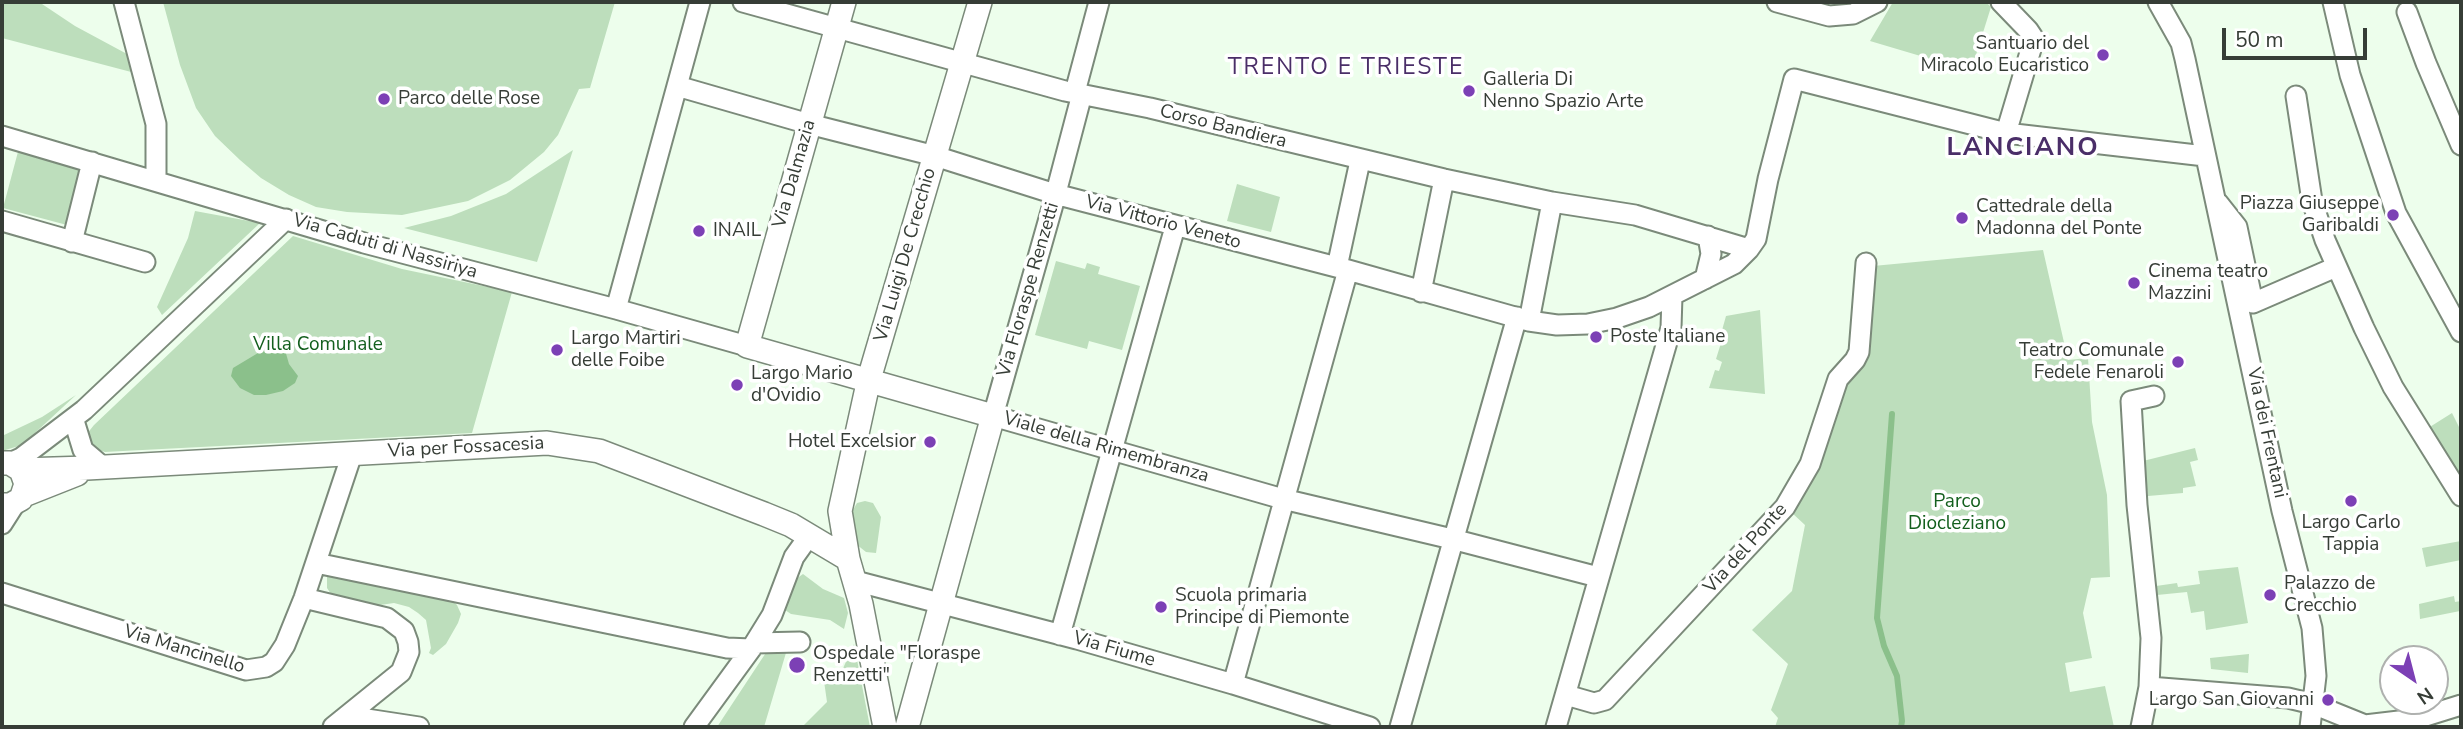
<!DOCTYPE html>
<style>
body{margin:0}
#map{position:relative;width:2463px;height:729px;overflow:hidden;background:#edfeec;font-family:"Nunito Sans",sans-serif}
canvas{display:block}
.frame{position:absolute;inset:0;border:4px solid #363d36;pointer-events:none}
.north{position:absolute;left:2379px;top:645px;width:70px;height:70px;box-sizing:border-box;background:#fff;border:2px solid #afb1af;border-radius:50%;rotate:145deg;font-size:19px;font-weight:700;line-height:28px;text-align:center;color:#363d36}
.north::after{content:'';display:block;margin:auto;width:24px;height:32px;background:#7c40b5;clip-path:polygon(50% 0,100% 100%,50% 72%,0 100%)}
.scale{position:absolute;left:2222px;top:28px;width:145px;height:32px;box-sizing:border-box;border:4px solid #363d36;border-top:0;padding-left:9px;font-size:21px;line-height:24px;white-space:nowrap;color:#363d36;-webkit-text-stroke:5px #fff;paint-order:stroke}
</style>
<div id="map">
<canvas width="2463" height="729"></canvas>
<div class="frame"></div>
<div class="north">N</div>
<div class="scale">50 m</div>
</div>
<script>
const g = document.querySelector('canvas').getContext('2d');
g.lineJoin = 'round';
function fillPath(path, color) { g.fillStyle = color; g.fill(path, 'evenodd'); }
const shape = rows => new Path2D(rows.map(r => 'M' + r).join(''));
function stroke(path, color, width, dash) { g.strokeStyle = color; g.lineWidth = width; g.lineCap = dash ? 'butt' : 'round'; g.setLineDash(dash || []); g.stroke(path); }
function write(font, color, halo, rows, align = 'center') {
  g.font = font + ' "Nunito Sans",sans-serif'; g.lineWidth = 7; g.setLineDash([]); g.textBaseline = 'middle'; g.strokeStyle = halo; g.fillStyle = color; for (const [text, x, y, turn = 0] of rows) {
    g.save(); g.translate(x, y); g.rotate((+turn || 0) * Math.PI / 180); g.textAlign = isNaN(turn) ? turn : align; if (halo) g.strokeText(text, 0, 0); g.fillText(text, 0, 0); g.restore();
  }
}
fillPath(shape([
 [2,2,39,2,75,26,127,54,135,73,2,38],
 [163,2,615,2,590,88,579,89,558,135,544,152,510,180,468,201,402,215,347,212,316,207,289,195,261,178,240,160,215,136,196,108,180,65],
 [1893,2,1986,2,1991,7,1971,71,1870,41],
 [19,148,84,164,67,225,3,208],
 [573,150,537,262,404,228,451,216,506,194],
 [1237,184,1280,197,1271,232,1227,221],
 [195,211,260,223,162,315,157,307,188,238],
 [293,236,402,269,512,292,472,433,123,451,105,452,90,447,86,435,94,425],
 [2043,250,2068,360,2088,358,2092,422,2107,495,2110,577,2091,578,2083,613,2092,658,2065,663,2070,692,2105,686,2114,727,1775,727,1778,718,1771,710,1788,664,1752,630,1792,591,1805,525,1791,512,1845,388,1864,354,1873,266],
 [1056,261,1085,269,1087,263,1100,267,1098,274,1140,286,1122,350,1089,341,1087,349,1035,335],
 [1760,310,1765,394,1709,388,1715,370,1719,371,1722,362,1716,359,1721,343,1719,341,1726,316],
 [76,395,22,445,2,451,2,436,42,417],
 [2452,413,2461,431,2461,488,2425,430],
 [2195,448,2198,460,2190,462,2196,486,2183,488,2183,493,2148,496,2143,461],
 [865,501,873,503,881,517,876,553,866,552,856,544,851,522,853,510,857,503],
 [2461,541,2461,560,2426,567,2422,548],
 [2238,567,2248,623,2206,630,2204,611,2191,613,2187,592,2157,595,2156,586,2177,583,2178,587,2200,584,2198,571],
 [803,574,823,589,844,598,848,613,844,629,830,620,791,614,785,610,787,595,796,579],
 [327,575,450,598,457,605,461,614,458,623,446,644,433,655,429,653,431,648,426,620,418,613,409,607,394,603,373,606,333,597,327,588],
 [2454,596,2455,602,2461,601,2461,612,2460,611,2420,619,2419,604],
 [854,644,870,727,802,727,827,702,822,667,840,675],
 [771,645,788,646,764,727,717,727],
 [2249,654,2248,673,2211,669,2210,658]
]), '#bddebc');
fillPath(shape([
 [280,341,283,343,289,364,298,376,295,383,283,391,266,395,254,395,240,388,231,376,233,368,258,353,268,344]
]), '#8bc08b');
stroke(shape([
 [1892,414,1877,618,1884,646,1897,676,1902,721,1901,727]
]), '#8bc08b', 6);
const minor = shape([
 [124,2,156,124,156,181],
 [743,2,1065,91,1150,108,1444,179,1552,202,1635,215,1749,249],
 [1777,2,1829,16,1853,14,1877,2],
 [2001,2,2028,30,2034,39,2006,133],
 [2158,2,2181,43,2185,59,2282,511,2312,628,2316,676,2310,727],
 [2333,2,2350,75,2396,213,2461,332],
 [2407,12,2426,63,2461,145],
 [677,86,809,124,935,156,1055,194,1348,270,1529,321,1557,325,1588,324,1617,318,1649,307,1734,264,1749,249,1756,239,1768,179,1794,79,2006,133,2205,156],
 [1075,92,1099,2],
 [1082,94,1052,208,993,416,1283,499,1452,539,1598,577],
 [2296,96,2312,201,2325,240,2364,328,2393,387,2461,496],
 [2,136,364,243,616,309,747,346],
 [2218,203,2237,227,2253,303,2336,267],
 [2,221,145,262],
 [72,242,92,162],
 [1337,267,1360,161],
 [1705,279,1711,254,1708,236],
 [1421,292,1444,179],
 [616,309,700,2],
 [1529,321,1552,202],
 [75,424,83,450,103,467],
 [10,463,21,458,84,410,286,219],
 [2,524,16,502],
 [316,563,727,648,751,649],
 [855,581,1077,639,1233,684,1370,727],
 [2,593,246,670,266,667,274,662,285,645,304,598,352,454],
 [304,598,387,618,404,631,408,642,409,652,401,672,333,727],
 [1060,635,1175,227],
 [755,643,800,642],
 [1233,684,1348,270],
 [2149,687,2288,698,2313,704,2365,725,2416,719,2461,705],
 [1566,695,1594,703,1605,700,1785,507,1810,464,1838,379,1855,360,1859,352,1866,263],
 [347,716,419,727],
 [694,727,751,649,772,615,794,557,809,536],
 [1400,727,1517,317],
 [1556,727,1671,328,1672,296],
 [2141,727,2149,687,2151,638,2137,505,2131,401,2154,396]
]);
const tertiary = shape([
 [844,2,747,346,993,416,907,727],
 [2,463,10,463,21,470,26,484,21,499,10,505,2,505],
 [21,470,87,468,547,443,599,451,764,514,791,525,848,559],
 [24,495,77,474],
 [885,727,861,604,848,559,840,511,869,379,980,2]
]);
stroke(minor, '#7b8a7a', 23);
stroke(tertiary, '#7b8a7a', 26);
stroke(minor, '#fff', 19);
stroke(tertiary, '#fff', 23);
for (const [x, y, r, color] of [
 [2103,55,7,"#7c40b5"],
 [1469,91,7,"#7c40b5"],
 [384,99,7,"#7c40b5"],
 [2393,215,7,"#7c40b5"],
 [1962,218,7,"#7c40b5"],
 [699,231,7,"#7c40b5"],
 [2134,283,7,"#7c40b5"],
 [1596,337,7,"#7c40b5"],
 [557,350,7,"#7c40b5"],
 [2178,362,7,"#7c40b5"],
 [737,385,7,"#7c40b5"],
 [930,442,7,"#7c40b5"],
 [2351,501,7,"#7c40b5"],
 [2270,595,7,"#7c40b5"],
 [1161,607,7,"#7c40b5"],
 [797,665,9,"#7c40b5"],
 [2328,700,7,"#7c40b5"]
]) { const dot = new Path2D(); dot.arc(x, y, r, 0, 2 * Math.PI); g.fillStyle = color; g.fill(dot); stroke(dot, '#fff', 2.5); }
write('19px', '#363d36', '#fff', [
 ["Santuario del",2089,44,"right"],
 ["Miracolo Eucaristico",2089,66,"right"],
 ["Galleria Di",1483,80],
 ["Nenno Spazio Arte",1483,102],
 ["Parco delle Rose",398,99],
 ["Piazza Giuseppe",2379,204,"right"],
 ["Garibaldi",2379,226,"right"],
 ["Cattedrale della",1976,207],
 ["Madonna del Ponte",1976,229],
 ["INAIL",713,231],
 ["Cinema teatro",2148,272],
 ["Mazzini",2148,294],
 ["Poste Italiane",1610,337],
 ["Largo Martiri",571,339],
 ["delle Foibe",571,361],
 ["Teatro Comunale",2164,351,"right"],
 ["Fedele Fenaroli",2164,373,"right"],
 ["Largo Mario",751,374],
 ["d'Ovidio",751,396],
 ["Hotel Excelsior",916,442,"right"],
 ["Largo Carlo",2351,523,"center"],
 ["Tappia",2351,545,"center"],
 ["Palazzo de",2284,584],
 ["Crecchio",2284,606],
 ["Scuola primaria",1175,596],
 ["Principe di Piemonte",1175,618],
 ["Ospedale \"Floraspe",813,654],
 ["Renzetti\"",813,676],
 ["Largo San Giovanni",2314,700,"right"]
], 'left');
write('19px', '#363d36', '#fff', [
 ["Corso Bandiera",1223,127,14],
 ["Via Dalmazia",795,174,-74],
 ["Via Vittorio Veneto",1163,223,15],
 ["Via Caduti di Nassiriya",385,247,16],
 ["Via Luigi De Crecchio",906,255,-74],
 ["Via Floraspe Renzetti",1029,290,-74],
 ["Via dei Frentani",2266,433,78],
 ["Via per Fossacesia",466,448,-3],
 ["Viale della Rimembranza",1106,448,16],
 ["Via del Ponte",1746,549,-48],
 ["Via Mancinello",184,650,17],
 ["Via Fiume",1114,650,16]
]);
write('19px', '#135f1d', '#fff', [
 ["Villa Comunale",318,345],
 ["Parco",1957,502],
 ["Diocleziano",1957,524]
]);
g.letterSpacing = '2px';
write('23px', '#4a2e68', '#fff', [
 ["TRENTO E TRIESTE",1346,68]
]);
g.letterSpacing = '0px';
g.letterSpacing = '2px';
write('bold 26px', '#4a2e68', '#fff', [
 ["LANCIANO",2023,149]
]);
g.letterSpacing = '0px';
</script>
